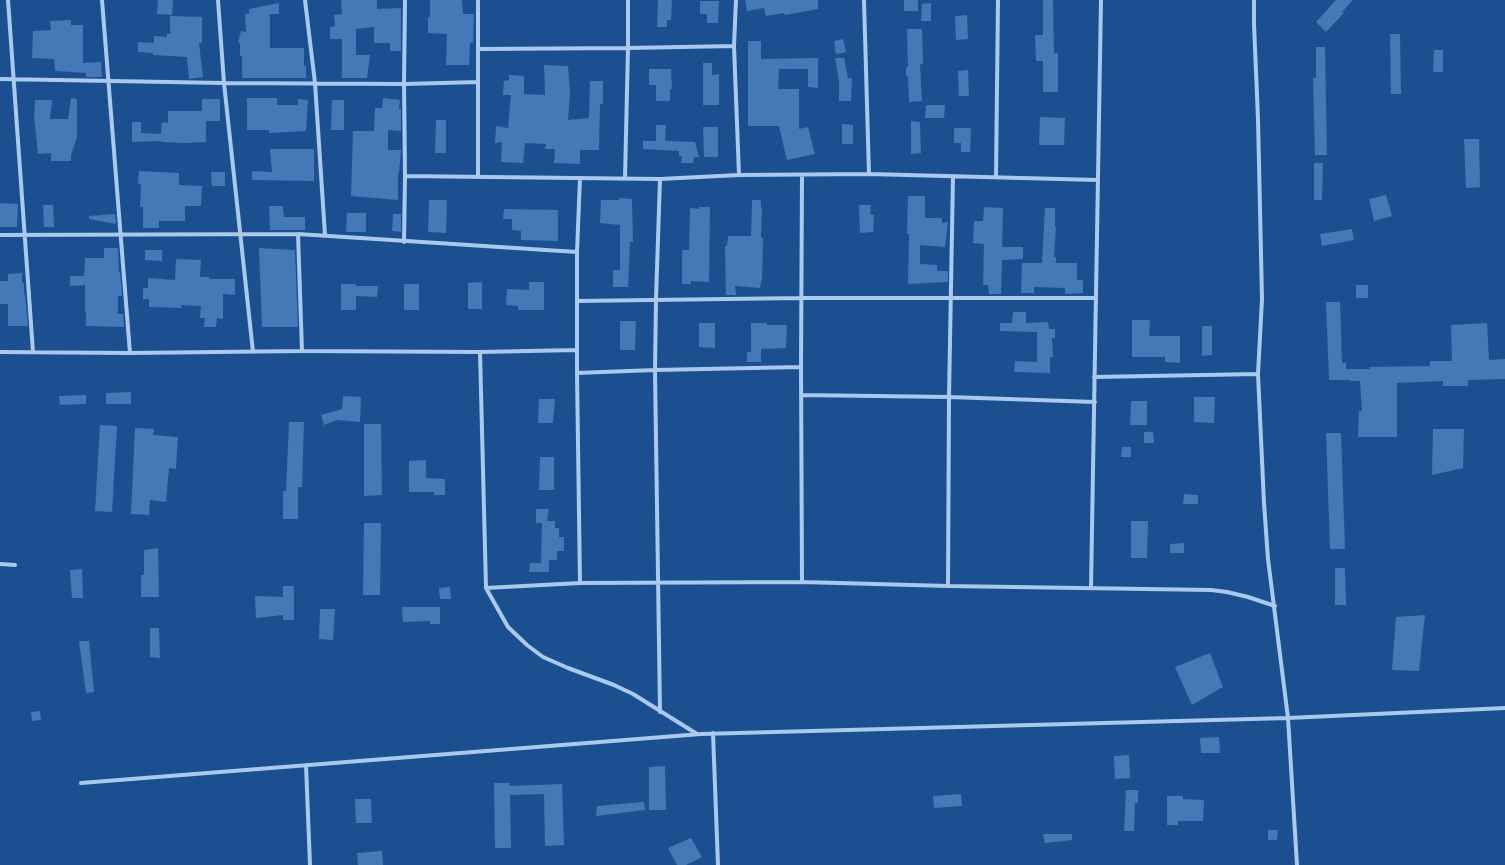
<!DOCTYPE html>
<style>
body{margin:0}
canvas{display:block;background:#1b4f8f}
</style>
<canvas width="1505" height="865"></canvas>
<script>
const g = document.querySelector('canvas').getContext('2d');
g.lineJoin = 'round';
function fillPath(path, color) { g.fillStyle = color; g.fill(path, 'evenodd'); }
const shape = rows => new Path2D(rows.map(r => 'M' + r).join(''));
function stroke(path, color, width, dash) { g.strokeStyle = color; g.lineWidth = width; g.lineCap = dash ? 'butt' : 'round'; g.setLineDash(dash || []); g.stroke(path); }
fillPath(shape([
 [158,0,173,0,172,15,157,14],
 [341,0,377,0,377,9,401,8,401,51,390,51,390,43,374,43,374,27,356,29,356,55,370,55,367,78,342,78,342,39,330,39,330,27,335,26,334,15,342,14],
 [430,0,462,0,463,14,474,14,473,43,470,43,469,65,446,65,447,34,428,33,428,17,430,17],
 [658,0,672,0,671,20,667,20,667,27,657,27],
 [745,0,818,0,818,9,785,15,784,13,766,16,764,8,747,11],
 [904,0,918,0,918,11,904,11],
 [1043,0,1053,0,1054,53,1058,53,1058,92,1043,92,1043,61,1036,61,1035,35,1043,35],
 [1336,0,1353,0,1342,12,1344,13,1326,32,1316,22],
 [700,1,719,1,718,23,707,23,707,14,700,14],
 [279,3,279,14,270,14,270,48,304,48,304,66,306,66,306,78,242,78,242,56,240,56,240,43,238,43,241,31,246,32,245,14,252,13,249,13,249,9],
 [931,3,931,21,921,21,922,4],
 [967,15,968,39,956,40,955,16],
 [170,16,202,17,202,43,199,43,203,77,189,79,187,57,153,55,153,53,138,52,138,42,154,43,154,36,167,37,167,34,170,34],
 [71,20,71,25,83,25,83,63,101,62,102,77,86,77,86,73,55,71,54,59,32,58,33,31,51,30,50,21],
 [907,29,922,29,923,64,920,64,922,101,909,102,908,76,906,76,906,67,908,67],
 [1390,34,1400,34,1401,94,1391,94],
 [843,39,846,52,836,54,834,41],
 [748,41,761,41,761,59,818,58,818,88,808,87,808,69,779,69,778,89,799,89,799,129,808,127,815,154,787,160,779,126,748,126],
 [1316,47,1325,47,1327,155,1315,155,1313,78,1316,78],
 [1434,50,1443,50,1443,72,1433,72],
 [835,58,844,58,848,78,852,78,851,101,839,101,839,81],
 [703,63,712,63,712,75,719,74,719,105,703,105],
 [544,65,568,66,570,94,568,120,589,118,590,81,603,81,603,104,600,104,599,150,580,150,580,164,554,163,555,149,545,149,546,144,525,143,523,163,501,162,502,142,495,143,496,126,508,128,511,95,503,95,504,81,509,80,509,75,524,76,524,94,545,95],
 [649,69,671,69,672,89,670,89,670,101,656,101,656,85,649,85],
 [968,70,969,96,959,96,958,71],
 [71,98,77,99,77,137,71,155,71,161,51,161,51,153,38,154,34,116,35,100,52,100,50,119,68,119],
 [247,98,277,98,277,105,298,105,298,99,308,100,306,131,269,133,269,130,247,130],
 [383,98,400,100,399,109,401,109,401,131,388,130,388,150,401,150,399,173,398,173,398,200,351,196,353,131,374,131,375,108,382,108],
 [202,99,220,99,220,121,206,121,206,142,185,143,161,142,161,141,132,142,132,122,141,122,141,133,161,134,162,122,168,123,168,111,202,111],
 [332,100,344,100,344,130,331,130],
 [926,105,945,105,944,118,925,118],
 [1040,117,1065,118,1064,145,1039,145],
 [436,120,446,120,446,153,435,153],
 [911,121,920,122,921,153,911,154],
 [842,124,853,125,853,144,842,144],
 [656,125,666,125,665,141,695,142,699,157,694,157,693,163,681,163,682,156,679,156,679,151,643,149,643,141,656,141],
 [703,127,718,127,718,157,704,157],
 [954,128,971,128,970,152,961,152,961,143,954,143],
 [1464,139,1479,139,1480,187,1466,188],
 [270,149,314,149,314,181,252,180,252,171,272,172],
 [1314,163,1323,163,1322,200,1314,200],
 [139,171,179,173,179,185,202,186,201,206,185,206,185,221,159,221,159,228,143,228,143,207,140,207,141,184,138,184],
 [211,172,225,172,225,186,212,186],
 [1386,195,1392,216,1374,221,1369,199],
 [908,196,925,196,925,218,942,218,942,223,948,222,945,247,920,245,920,264,937,265,937,271,948,271,948,282,908,284,909,234,907,234],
 [619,198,632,199,633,242,630,242,628,287,613,287,613,270,620,270,620,225,600,223,601,200,619,200],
 [429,200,447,200,446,233,428,232],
 [752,200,761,200,761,207,762,207,761,238,763,238,762,281,761,281,760,288,735,286,736,295,726,295,725,246,727,246,728,236,751,236],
 [0,203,18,204,17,227,0,227],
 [43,205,53,205,54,227,44,227],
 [859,205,871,205,870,214,874,215,873,232,860,233],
 [269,206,283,206,284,217,305,217,305,230,270,230],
 [699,207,710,207,709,282,691,281,691,284,682,284,682,250,689,250,690,208,699,209],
 [984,207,1003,208,1002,247,1023,247,1023,259,1002,260,1001,294,989,294,988,285,983,285,984,244,973,243,974,221,983,221],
 [1045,208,1055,208,1055,227,1056,227,1054,257,1056,257,1056,263,1077,263,1077,280,1083,280,1083,293,1065,294,1065,288,1034,287,1034,293,1021,293,1022,263,1042,263],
 [504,209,558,210,558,241,521,240,521,231,512,230,512,219,503,219],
 [347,213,366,213,366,232,346,232],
 [115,214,116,224,89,219,89,216],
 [393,214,401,214,401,232,392,231],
 [1352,229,1354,240,1322,246,1320,234],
 [104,248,118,248,119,272,120,272,122,292,122,296,118,296,118,314,123,314,124,327,86,326,86,315,85,309,85,285,70,286,70,276,84,276,85,258,104,258],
 [259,248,295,250,298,327,262,327],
 [145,250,162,250,162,261,145,260],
 [176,259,201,260,200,277,209,277,209,279,235,279,235,295,223,294,223,319,217,318,216,327,204,327,205,318,200,318,201,306,181,305,182,308,149,307,149,299,143,299,143,288,148,288,148,278,175,280],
 [22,273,22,283,24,283,24,295,25,295,28,326,8,326,8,304,0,304,0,281,8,281,8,274],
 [482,282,482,309,468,309,468,283],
 [529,282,544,282,544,310,518,310,518,306,506,305,507,289,529,290],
 [341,284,356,284,356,286,378,286,377,297,356,296,356,310,341,310],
 [404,284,419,284,419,310,404,310],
 [1356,285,1368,285,1368,298,1356,298],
 [1326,302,1340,302,1342,363,1346,363,1346,369,1370,369,1369,367,1430,366,1430,361,1452,361,1451,325,1487,323,1489,360,1505,359,1505,379,1468,380,1468,386,1443,386,1443,381,1397,383,1397,437,1358,437,1359,411,1362,411,1360,381,1350,381,1350,380,1329,380],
 [1013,312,1026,312,1026,323,1048,322,1049,329,1055,329,1055,338,1052,338,1053,357,1050,357,1050,373,1014,372,1015,361,1037,362,1037,332,1000,331,1000,323,1012,323],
 [1132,320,1150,320,1149,336,1180,336,1180,363,1165,362,1165,357,1132,357],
 [620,321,636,321,635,350,620,350],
 [699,323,715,323,715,348,699,347],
 [751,323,767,323,767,325,787,325,786,348,761,349,761,362,747,362,747,352,751,352],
 [1202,326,1212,326,1212,355,1202,356],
 [131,392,131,404,106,404,106,393],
 [86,395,86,404,60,405,59,396],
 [343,396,361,397,360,422,337,420,324,425,321,415,342,409],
 [1194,397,1215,397,1214,423,1194,422],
 [539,399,555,399,553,423,538,423],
 [1131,401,1147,401,1147,425,1130,425],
 [289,422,304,422,302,487,298,487,298,519,283,519,283,491,286,491],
 [364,424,381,424,382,495,364,496],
 [100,425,117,426,112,512,95,511],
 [135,428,154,429,153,435,178,437,176,469,169,468,166,502,150,500,149,515,131,514],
 [1433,429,1464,429,1463,468,1432,475],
 [1144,432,1153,432,1154,443,1144,443],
 [1326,433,1341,433,1345,549,1330,549],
 [1122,447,1131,447,1131,457,1121,457],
 [540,457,554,457,554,490,539,490],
 [426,460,426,478,445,479,445,495,434,495,434,492,409,492,409,461],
 [1184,494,1198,495,1198,504,1183,504],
 [536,509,549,509,547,521,555,521,555,528,559,528,559,537,564,537,564,551,557,551,557,560,549,560,549,572,529,572,530,563,541,563,542,523,536,523],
 [1131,521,1148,521,1147,558,1131,558],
 [364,523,381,523,380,595,363,595],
 [1184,543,1184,553,1170,553,1170,544],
 [158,548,159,597,141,597,141,575,144,575,144,550],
 [1335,568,1345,568,1346,605,1335,605],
 [82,569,83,598,72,598,70,570],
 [283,586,294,586,294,620,283,620,283,615,256,618,255,596,283,597],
 [450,587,451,599,440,599,439,588],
 [402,607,440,607,440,624,430,624,430,621,403,622],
 [320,609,335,609,333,640,319,639],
 [1425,615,1419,671,1392,670,1396,617],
 [150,628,159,628,160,658,150,657],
 [79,641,89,641,94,692,86,693],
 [1210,653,1223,687,1192,705,1175,667],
 [40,711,41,720,32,721,31,712],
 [1219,737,1220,753,1201,753,1200,738],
 [1129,755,1130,778,1115,779,1114,756],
 [665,766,666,810,649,810,649,767],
 [494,783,510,783,510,786,562,784,564,845,545,846,544,794,510,795,511,848,495,848],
 [1126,790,1138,790,1138,803,1135,803,1134,831,1124,831],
 [961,794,962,806,934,808,933,796],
 [1167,796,1183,796,1183,799,1204,800,1203,821,1178,821,1178,825,1167,825],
 [355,799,371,799,372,823,356,823],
 [644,802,645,810,596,816,597,806],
 [1268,830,1278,830,1277,840,1268,840],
 [1043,834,1072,834,1072,840,1045,843],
 [691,838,702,857,686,865,677,865,668,848],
 [382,851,383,865,358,865,357,853]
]), '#4478b7');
stroke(shape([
 [8,0,33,352],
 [102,0,130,353],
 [218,0,224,83,253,352],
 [305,0,315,83,325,235],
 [478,0,478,176],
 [736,0,734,46,739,175],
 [864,0,869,174],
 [1254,0,1254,24,1258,119,1262,299,1258,374,1264,503,1268,559,1288,718,1297,865],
 [479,49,628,48,734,46],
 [0,79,224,83,404,84,478,82],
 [802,175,801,367,802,582],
 [405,176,660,179,739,175,869,174,1097,180],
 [996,177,998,0],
 [625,178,628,48,628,0],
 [298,234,302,351],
 [0,235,298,234,577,252],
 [404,242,405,176,404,84,405,0],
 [577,301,801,298,1095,298],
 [0,352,130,353,302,351,480,352,577,350],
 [480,352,486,588,508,627,527,645,543,657,568,668,614,685,633,694,697,734],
 [577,373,655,370,801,367],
 [1094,377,1258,374],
 [801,395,949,397,1095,402],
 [0,564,15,565],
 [580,583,577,373,577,252,580,178],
 [948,586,949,397,953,176],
 [486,588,580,583,802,582,948,586,1211,590,1227,592,1248,597,1275,606],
 [1091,588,1101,0],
 [660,712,655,370,656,299,660,179],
 [713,733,718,865],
 [306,765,310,865],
 [81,783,701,734,1288,718,1505,708]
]), '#a9c9ee', 4);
</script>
